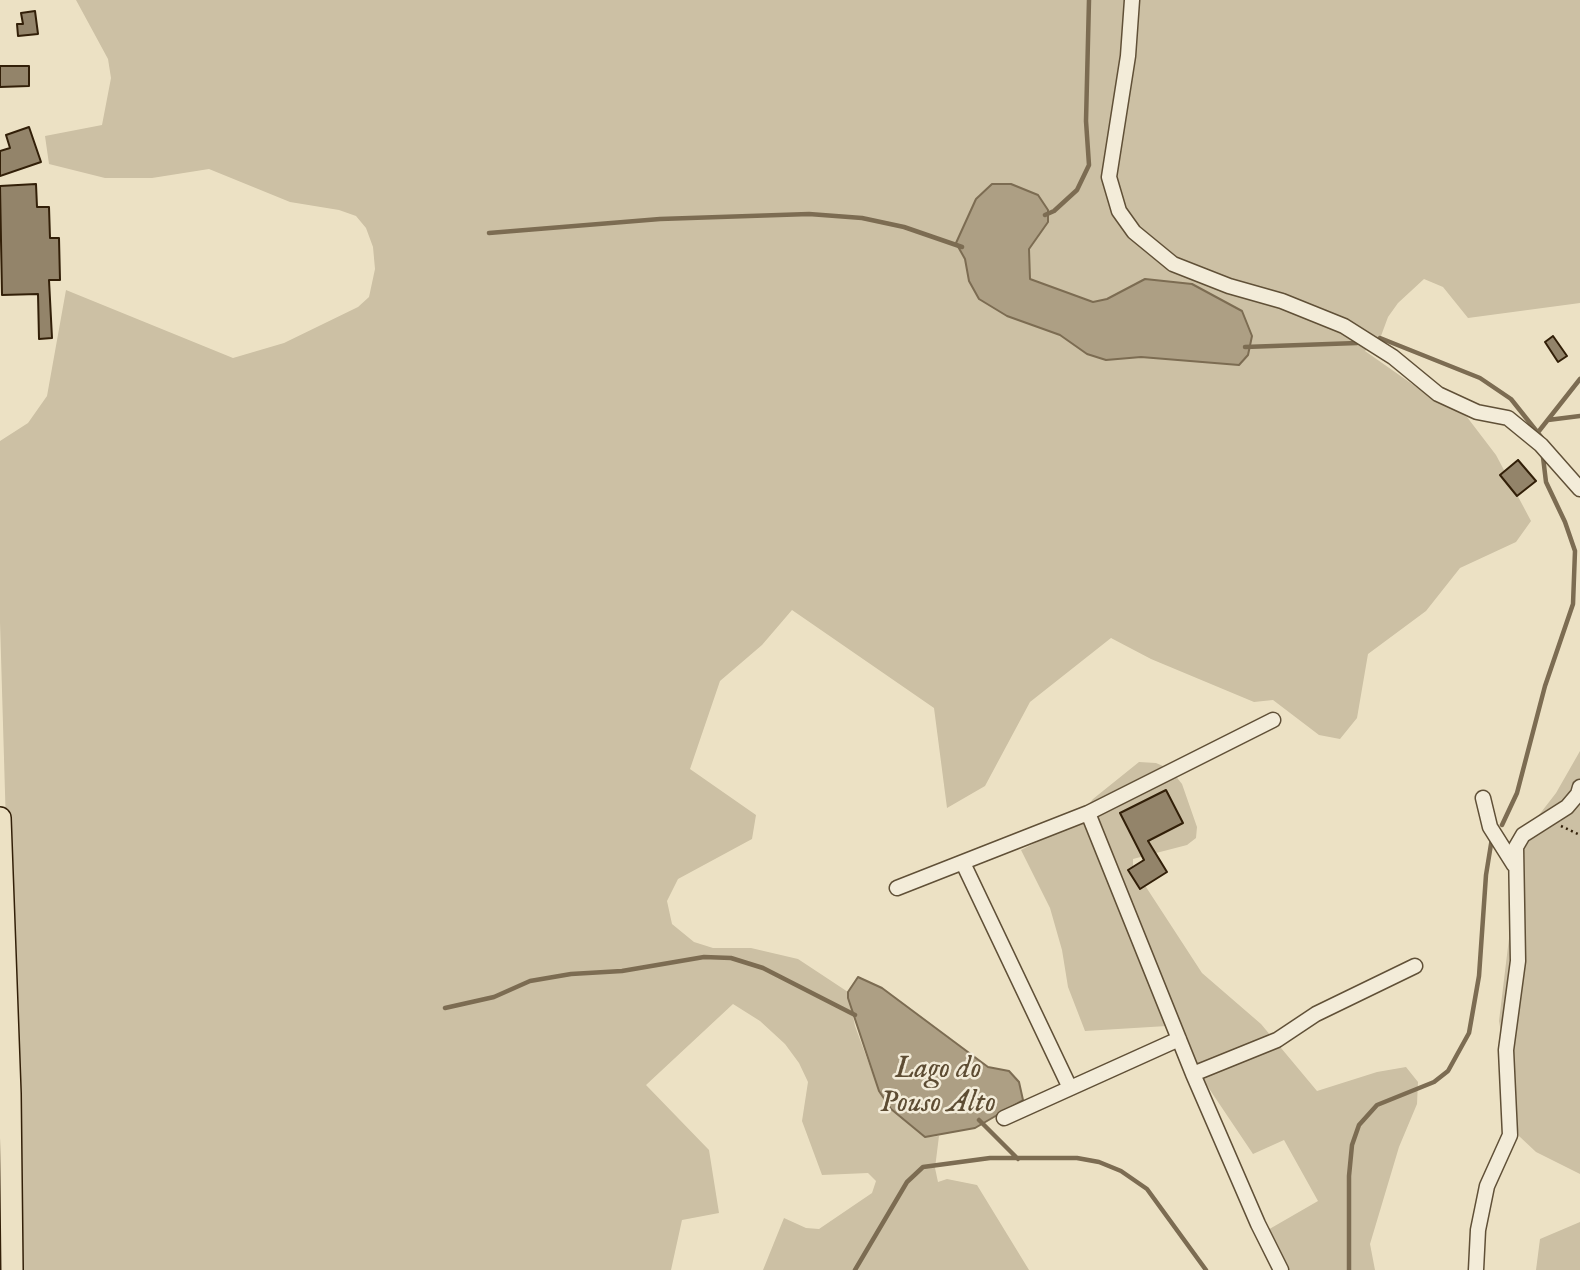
<!DOCTYPE html>
<style>
body{margin:0}
canvas{display:block;background:#ece1c4}
</style>
<canvas width="1580" height="1270"></canvas>
<script>
const g = document.querySelector('canvas').getContext('2d');
g.lineJoin = 'round';
function fillPath(path, color) { g.fillStyle = color; g.fill(path, 'evenodd'); }
const shape = rows => new Path2D(rows.map(r => 'M' + r).join(''));
function stroke(path, color, width, dash) { g.strokeStyle = color; g.lineWidth = width; g.lineCap = dash ? 'butt' : 'round'; g.setLineDash(dash || []); g.stroke(path); }
function write(font, color, halo, rows, align = 'center') {
  g.font = font + ' "IM FELL English",serif'; g.lineWidth = 5; g.setLineDash([]); g.textBaseline = 'middle'; g.strokeStyle = halo; g.fillStyle = color; for (const [text, x, y, turn = 0] of rows) {
    g.save(); g.translate(x, y); g.rotate((+turn || 0) * Math.PI / 180); g.textAlign = isNaN(turn) ? turn : align; if (halo) g.strokeText(text, 0, 0); g.fillText(text, 0, 0); g.restore();
  }
}
fillPath(shape([
 [76,0,1580,0,1580,303,1468,318,1443,287,1424,279,1398,303,1388,317,1381,336,1365,351,1422,391,1467,417,1496,455,1531,521,1516,542,1460,568,1426,611,1368,654,1357,718,1340,739,1319,735,1273,700,1254,702,1151,659,1111,638,1030,702,985,786,947,808,934,708,792,610,762,645,720,681,690,769,756,815,752,839,678,879,667,901,672,924,694,942,713,948,751,948,798,959,848,992,855,1026,879,1091,891,1109,925,1137,939,1136,935,1168,938,1182,947,1179,977,1185,1029,1270,763,1270,784,1218,806,1228,819,1229,872,1193,876,1181,868,1173,822,1175,802,1121,808,1082,799,1063,785,1044,760,1021,733,1004,646,1085,709,1150,719,1213,682,1220,671,1270,19,1270,0,622,0,441,28,423,47,396,66,290,233,358,284,343,358,307,369,297,375,269,373,247,366,228,356,216,339,210,290,202,209,169,152,178,105,178,49,164,45,136,102,125,111,78,108,59],
 [976,199,1048,222,1029,249,1028,261,1030,278,1045,287,1093,302,1107,299,1145,279,1192,284,1242,311,1239,365,1141,357,1106,360,1087,354,1060,335,1007,316,969,281,965,259,956,243],
 [1580,751,1580,1174,1536,1152,1519,1136,1499,1021,1518,864,1515,846,1556,793],
 [1139,762,1156,763,1170,769,1182,784,1197,827,1196,838,1187,845,1133,859,1133,867,1202,973,1261,1024,1317,1091,1377,1072,1406,1067,1418,1082,1417,1104,1399,1147,1370,1244,1375,1270,1280,1270,1266,1231,1318,1201,1284,1140,1253,1154,1167,1026,1085,1031,1068,987,1062,950,1050,908,1021,850,1073,824,1093,799],
 [1580,1222,1580,1270,1536,1270,1540,1239]
]), '#ccc0a4');
const water = shape([
 [992,184,1011,184,1038,195,1048,210,1048,222,1029,249,1030,279,1093,302,1107,299,1145,279,1192,284,1242,311,1252,336,1248,355,1239,365,1141,357,1106,360,1087,354,1060,335,1007,316,979,299,969,281,965,259,956,243,976,199,992,184],
 [858,977,882,988,988,1067,1009,1071,1019,1082,1023,1100,975,1128,925,1137,891,1109,879,1091,848,998,848,992,858,977]
]);
fillPath(water, '#ad9f84');
stroke(water, '#7c6c52', 2);
stroke(shape([
 [1045,215,1054,211,1077,190,1089,165,1086,121,1089,0],
 [489,233,660,219,809,214,862,218,904,227,962,247],
 [1380,338,1480,378,1511,399,1542,438],
 [1245,347,1357,343],
 [1548,420,1580,416],
 [1539,431,1580,379],
 [1502,825,1517,793,1545,686,1573,604,1575,551,1565,522,1546,482,1543,457],
 [445,1008,494,997,530,981,571,974,622,971,704,957,731,958,763,968,855,1015],
 [979,1120,1018,1159],
 [855,1270,907,1182,923,1167,990,1158,1077,1158,1099,1162,1121,1171,1147,1189,1206,1270],
 [1349,1270,1349,1176,1352,1145,1359,1125,1377,1105,1434,1082,1448,1071,1469,1033,1479,976,1486,875,1492,838]
]), '#7c6c52', 4.5);
const building = shape([
 [35,11,38,34,18,36,17,24,23,24,21,13,35,11],
 [0,66,29,66,29,86,0,87,0,66],
 [29,127,41,162,0,176,0,151,10,148,6,135,29,127],
 [36,184,37,207,49,207,50,238,59,238,60,280,49,280,52,338,39,339,38,294,2,295,0,186,36,184],
 [1553,336,1567,356,1558,362,1545,342,1553,336],
 [1518,460,1536,481,1517,496,1500,475,1518,460],
 [1166,790,1183,823,1148,841,1167,872,1140,889,1128,870,1144,860,1120,813,1166,790]
]);
fillPath(building, '#93846a');
stroke(building, '#321f08', 2);
const street = shape([
 [1132,0,1128,56,1109,177,1119,211,1134,232,1173,264,1229,286,1282,301,1344,326,1393,357,1438,394,1477,412,1508,418,1541,445,1580,489],
 [1483,798,1490,827,1514,865],
 [1088,813,1193,1074,1258,1224,1281,1270],
 [963,863,1070,1088],
 [897,888,1088,813,1273,720],
 [1193,1074,1277,1040,1316,1014,1415,966],
 [1004,1118,1179,1039],
 [1476,1270,1478,1230,1487,1186,1510,1135,1506,1050,1518,961,1516,847,1523,835,1567,807,1578,794,1580,787]
]);
const primary = shape([
 [0,818,10,1094,12,1270]
]);
stroke(street, '#605037', 17);
stroke(primary, '#321f08', 24);
stroke(shape([
 [1561,826,1580,835]
]), '#321f08', 2.5, [2, 3.5]);
stroke(street, '#f3ecd9', 14);
stroke(primary, '#ece1c4', 21);
write('italic 30px', '#5d4c33', '#f3ecd9', [
 ["Lago do",938,1071],
 ["Pouso Alto",938,1105]
]);
</script>
